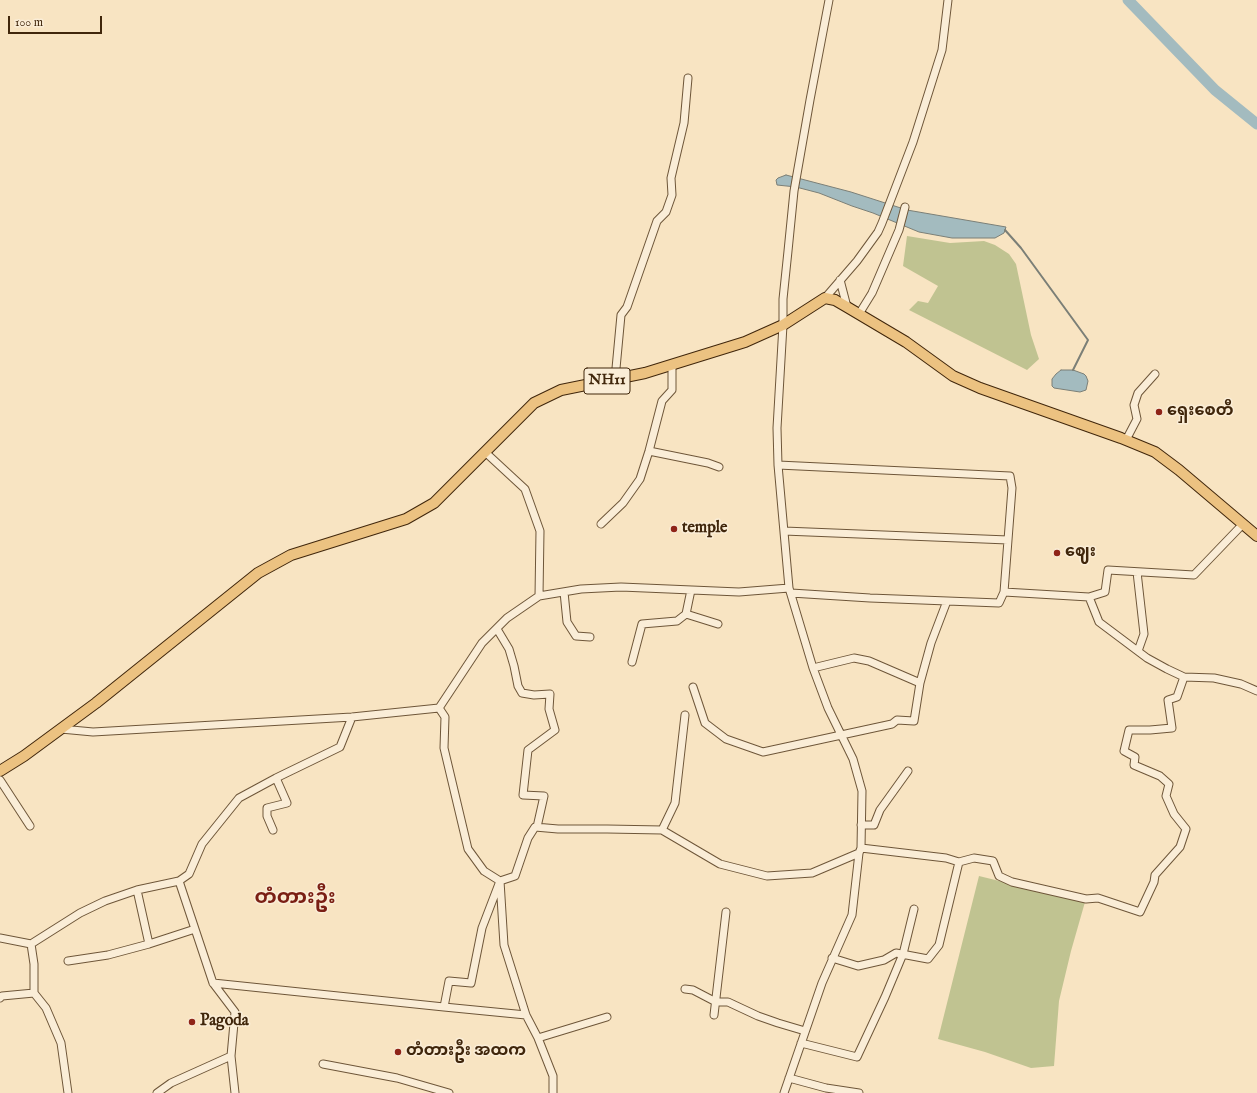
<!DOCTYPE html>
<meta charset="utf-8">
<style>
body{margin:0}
#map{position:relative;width:1257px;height:1093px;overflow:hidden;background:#f8e4c2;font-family:"IM FELL English",serif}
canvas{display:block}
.scale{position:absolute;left:8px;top:16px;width:94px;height:18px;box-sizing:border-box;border:2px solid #40260b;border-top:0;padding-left:5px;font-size:12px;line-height:14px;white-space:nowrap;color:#40260b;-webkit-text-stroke:3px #faedd7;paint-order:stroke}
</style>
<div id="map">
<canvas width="1257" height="1093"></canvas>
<div class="scale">100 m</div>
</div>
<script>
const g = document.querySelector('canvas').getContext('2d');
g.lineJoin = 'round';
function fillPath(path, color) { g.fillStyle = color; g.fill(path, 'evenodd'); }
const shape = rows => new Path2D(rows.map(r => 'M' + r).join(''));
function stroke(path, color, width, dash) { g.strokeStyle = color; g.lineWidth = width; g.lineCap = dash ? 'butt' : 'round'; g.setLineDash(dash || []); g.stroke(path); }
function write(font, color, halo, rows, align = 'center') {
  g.font = font + ' "IM FELL English","Noto Sans Myanmar",serif'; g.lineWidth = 3; g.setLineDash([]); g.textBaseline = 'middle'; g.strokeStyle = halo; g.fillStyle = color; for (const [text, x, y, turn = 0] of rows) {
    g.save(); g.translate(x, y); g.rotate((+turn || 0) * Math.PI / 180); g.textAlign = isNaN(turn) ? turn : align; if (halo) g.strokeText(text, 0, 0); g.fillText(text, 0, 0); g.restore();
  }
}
fillPath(shape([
 [907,236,950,243,984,241,995,245,1009,254,1016,264,1031,335,1039,359,1027,370,909,310,918,301,928,303,938,286,903,266],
 [979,876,1085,902,1071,951,1059,1001,1054,1066,1031,1068,985,1052,938,1039]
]), '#c0c391');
const water = shape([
 [786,175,851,192,907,210,1006,227,1004,233,995,238,952,238,919,232,873,213,852,206,819,193,796,187,777,185,776,180,778,178,786,175],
 [1061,370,1073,370,1084,374,1086,376,1088,381,1086,390,1080,392,1054,388,1052,386,1052,379,1056,374,1061,370]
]);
fillPath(water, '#a3bbbf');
stroke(water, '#7b7f77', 1);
stroke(shape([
 [1005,230,1021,248,1088,340,1073,370]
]), '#7b7f77', 2);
stroke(shape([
 [1128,0,1215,90,1257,124]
]), '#a3bbbf', 11);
const minor = shape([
 [840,280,847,307],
 [825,298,857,261,878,232,882,223,913,142,942,50,948,0],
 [859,314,872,293,899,230,905,207],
 [615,379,621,315,627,307,657,221,666,212,672,195,671,178,684,123,688,78],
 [1126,440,1137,419,1134,405,1138,393,1155,374],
 [649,451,708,463,719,467],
 [485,452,525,489,540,531,539,596],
 [778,465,1010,476,1012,488,1004,592],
 [601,524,623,503,640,479,649,451,662,401,672,390,672,364],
 [784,531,1008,540],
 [1137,572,1144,634,1138,651],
 [564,592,567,622,576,636,590,637],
 [791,593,870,598,999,603,1004,592,1089,597,1105,592,1108,570,1194,575,1243,524],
 [1089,597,1099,622,1147,658,1167,669,1184,677,1214,678,1241,684,1257,691],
 [686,614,718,624],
 [497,629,509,649,514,666,518,686,522,693,534,695,550,694,549,709,555,730,528,750,523,795,544,796,537,827],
 [632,662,642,624,677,621,686,614,691,590],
 [813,668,854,658,869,661,920,683],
 [693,687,705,723,726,739,763,752,892,724,897,720,914,721,920,683,931,643,947,601],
 [439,708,445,717,444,748,468,849,484,871,500,881,504,945,526,1015,538,1038,553,1076,553,1093],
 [61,729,93,732,352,717,439,708,482,643,507,618,539,596,581,589,621,587,739,592,789,588],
 [0,780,30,826],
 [861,825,874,825,880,810,908,771],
 [273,830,267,816,267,808,287,803,276,778],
 [662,830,675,803,685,715],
 [861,848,946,858,959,862,974,858,993,861,999,876,1012,882,1086,899,1098,898,1140,912,1154,882,1155,875,1180,847,1186,829,1174,814,1166,796,1169,784,1160,776,1134,765,1135,757,1124,751,1129,730,1150,730,1172,728,1168,700,1177,697,1184,677],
 [137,890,149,944],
 [0,938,31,944,80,913,105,901,137,890,179,881,189,874,202,844,239,798,276,778,340,747,352,717],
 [31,944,34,964,34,993,46,1008,61,1043,68,1093],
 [832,958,858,966,884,960,896,953,928,959,939,945,959,862],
 [68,961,108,955,149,944,195,929],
 [213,983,444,1007,449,981,471,983,482,928,500,881,515,876,528,838,535,827,558,829,607,829,662,830,720,864,767,876,812,873,859,853],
 [685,989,693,990,716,1002,728,1002,758,1016,778,1023,805,1031],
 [0,998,2,996,34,993],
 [444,1007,526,1015],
 [714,1015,726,912],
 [538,1038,607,1017],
 [801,1043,857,1057,885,997,903,954,914,909],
 [231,1056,235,1093],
 [323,1064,397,1078,449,1093],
 [789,1078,826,1088,859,1093],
 [157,1093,171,1083,231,1056,235,1012,213,983,179,881],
 [784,1093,822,983,852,915,859,853,861,848,862,791,853,759,828,708,813,668,789,588,778,465,777,428,783,325,783,299,788,251,794,191,810,100,829,0]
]);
const highway = shape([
 [0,771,24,756,96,703,258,573,291,555,406,519,434,503,534,403,561,390,645,373,745,342,783,325,825,298,835,300,847,307,906,342,953,376,980,388,1121,438,1155,452,1179,470,1257,536]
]);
stroke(minor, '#6e5639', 9);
stroke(highway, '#40260b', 12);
stroke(minor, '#faedd7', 7);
stroke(highway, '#ecc281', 10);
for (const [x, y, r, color] of [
 [1159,412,4,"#8f2418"],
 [674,529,4,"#8f2418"],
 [1057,553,4,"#8f2418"],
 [192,1022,4,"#8f2418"],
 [398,1052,4,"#8f2418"]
]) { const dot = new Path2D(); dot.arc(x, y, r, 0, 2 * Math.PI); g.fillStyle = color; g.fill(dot); stroke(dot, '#faedd7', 1.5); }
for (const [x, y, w] of [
 [607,381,46]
]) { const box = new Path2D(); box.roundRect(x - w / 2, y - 13, w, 26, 3); g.fillStyle = '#faedd7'; g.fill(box); stroke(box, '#40260b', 1); }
write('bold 15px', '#40260b', null, [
 ["NH11",607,381]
]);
write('bold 16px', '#40260b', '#faedd7', [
 ["ရှေးစေတီ",1167,412],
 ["temple",682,529],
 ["ဈေး",1065,553],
 ["Pagoda",200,1022],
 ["တံတားဦး အထက",406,1052]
], 'left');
write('bold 20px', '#7a1f14', '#faedd7', [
 ["တံတားဦး",295,899]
]);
</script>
